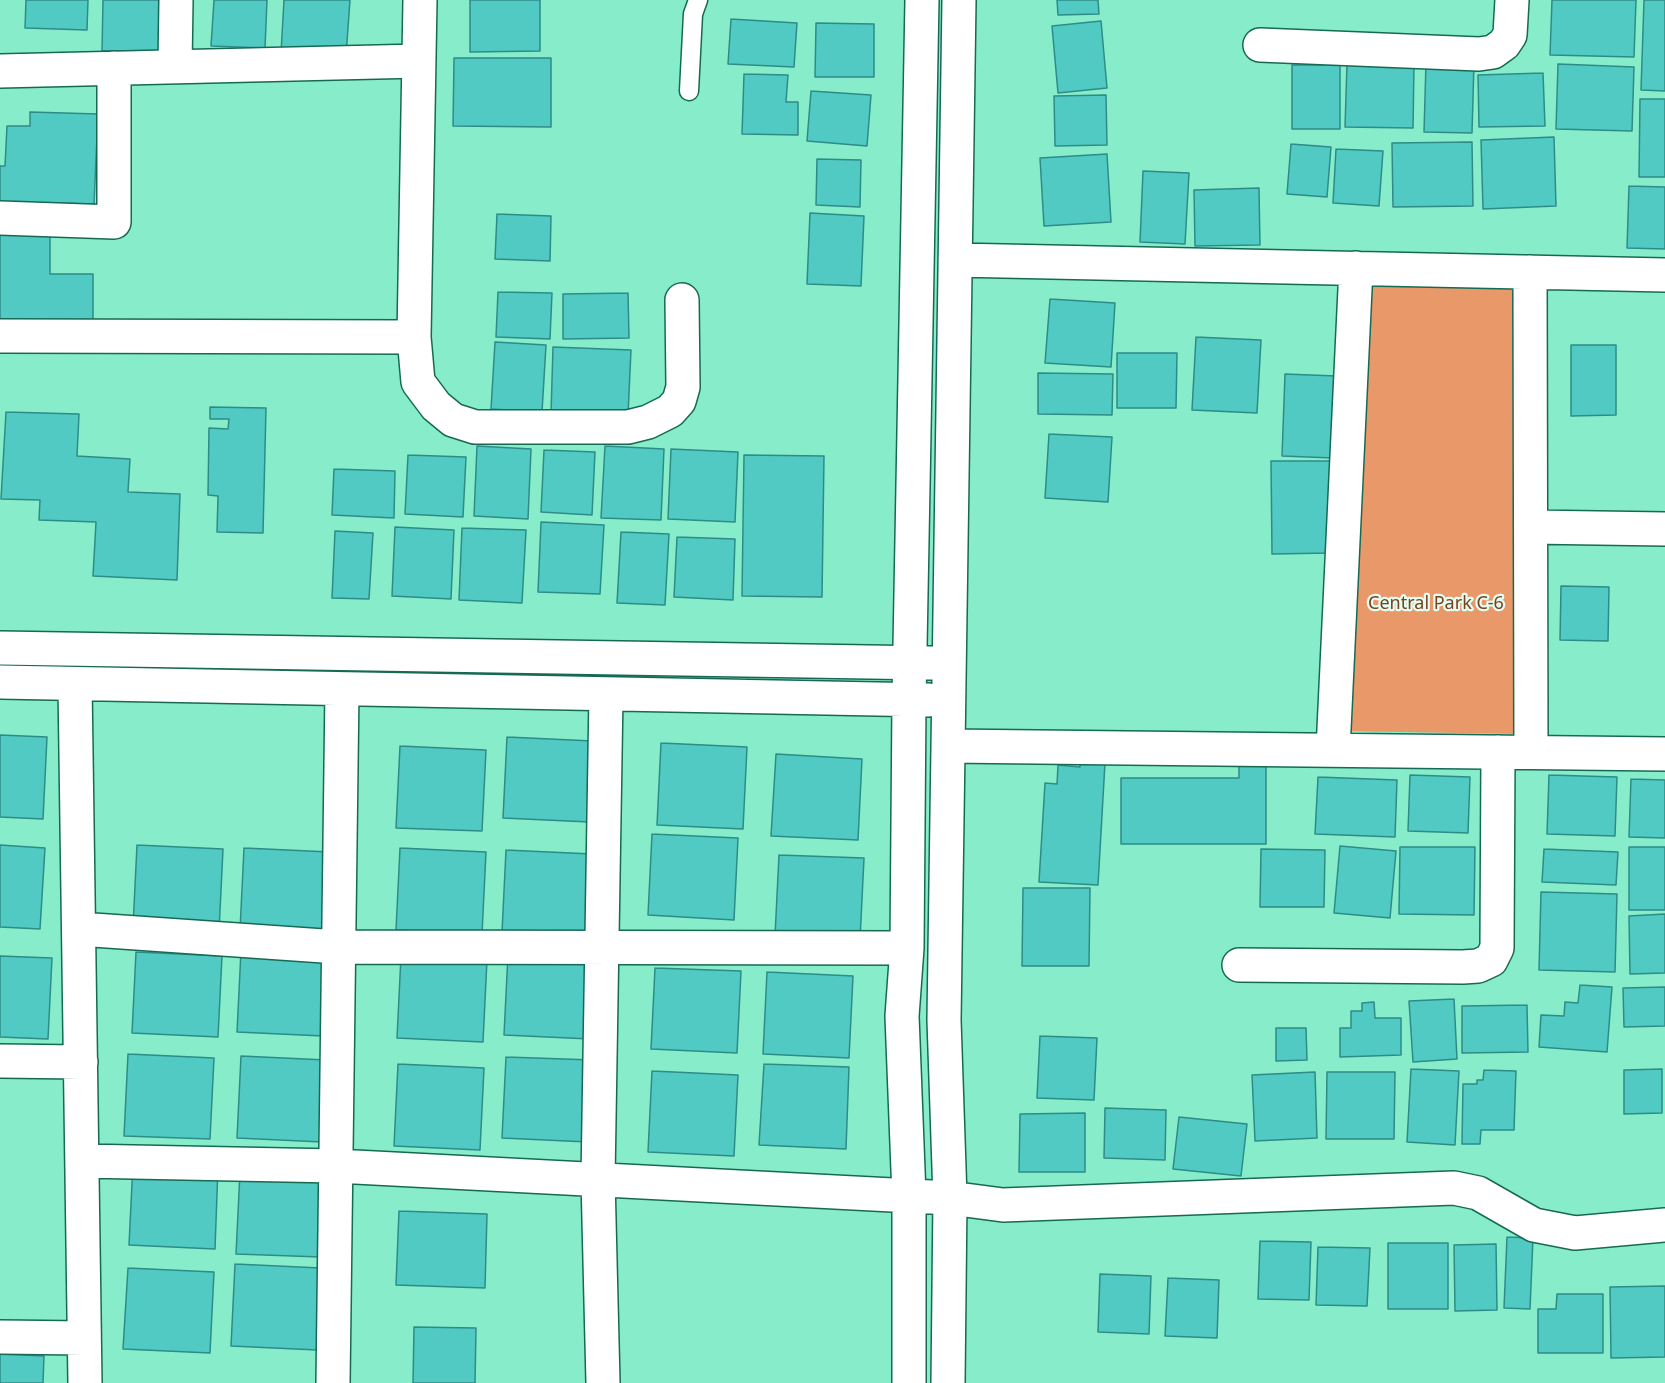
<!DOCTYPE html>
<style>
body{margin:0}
canvas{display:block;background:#87ecc9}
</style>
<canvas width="1665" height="1383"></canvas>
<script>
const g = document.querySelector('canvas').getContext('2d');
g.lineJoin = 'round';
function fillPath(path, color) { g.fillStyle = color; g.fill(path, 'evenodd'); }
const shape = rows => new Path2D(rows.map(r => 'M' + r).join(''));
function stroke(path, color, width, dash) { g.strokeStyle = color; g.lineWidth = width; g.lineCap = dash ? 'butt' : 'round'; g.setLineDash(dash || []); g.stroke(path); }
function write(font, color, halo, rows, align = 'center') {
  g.font = font + ' "Noto Sans",sans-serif'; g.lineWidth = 4.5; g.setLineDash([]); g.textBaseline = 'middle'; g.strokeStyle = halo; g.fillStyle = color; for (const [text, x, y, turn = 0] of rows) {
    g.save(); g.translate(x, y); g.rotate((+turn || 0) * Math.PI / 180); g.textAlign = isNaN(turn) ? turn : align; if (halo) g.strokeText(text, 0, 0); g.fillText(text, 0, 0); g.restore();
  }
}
fillPath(shape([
 [1356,268,1530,272,1526,734,1339,731]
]), '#e9986a');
const building = shape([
 [26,0,88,0,87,30,25,28,26,0],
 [103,0,165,0,165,51,102,51,103,0],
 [214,0,267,0,265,48,211,46,214,0],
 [284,0,350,0,346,56,281,53,284,0],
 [470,0,540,0,540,51,470,52,470,0],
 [1057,0,1098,0,1099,14,1058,15,1057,0],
 [1552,0,1636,0,1634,57,1550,55,1552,0],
 [1644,0,1665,0,1665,91,1641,90,1644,0],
 [731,19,797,23,794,67,728,64,731,19],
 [1101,21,1107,88,1058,93,1052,26,1101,21],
 [816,23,874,24,874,77,815,77,816,23],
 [454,58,551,58,551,127,453,126,454,58],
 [1426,62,1474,63,1472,133,1424,132,1426,62],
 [1347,64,1414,65,1413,128,1345,127,1347,64],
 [1558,64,1634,67,1632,131,1556,129,1558,64],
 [1292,65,1340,65,1340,129,1292,129,1292,65],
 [1543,73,1545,126,1479,127,1478,75,1543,73],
 [744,74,788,75,786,102,798,102,798,135,742,134,744,74],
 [811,91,871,95,867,146,807,141,811,91],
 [1106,95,1107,145,1055,146,1054,96,1106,95],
 [1640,99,1665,99,1665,177,1639,177,1640,99],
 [30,112,98,114,94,204,0,202,0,166,5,166,7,126,30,126,30,112],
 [1554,137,1556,206,1483,209,1481,140,1554,137],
 [1472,142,1473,206,1393,207,1392,143,1472,142],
 [1291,144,1331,147,1327,197,1287,194,1291,144],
 [1336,149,1383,151,1379,206,1333,203,1336,149],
 [1107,154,1111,222,1044,226,1040,158,1107,154],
 [817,159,861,160,860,207,816,205,817,159],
 [1143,171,1189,173,1185,244,1140,242,1143,171],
 [1629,186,1665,187,1665,249,1627,248,1629,186],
 [1259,188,1260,245,1195,246,1194,190,1259,188],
 [810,213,864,216,861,286,807,284,810,213],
 [497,214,551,216,550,261,495,259,497,214],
 [0,233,50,233,50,274,93,274,93,330,0,330,0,233],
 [498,292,552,293,550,339,496,337,498,292],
 [628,293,629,338,563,339,563,294,628,293],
 [1050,299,1115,303,1111,367,1045,363,1050,299],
 [1196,337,1261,340,1257,413,1192,410,1196,337],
 [495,342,546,345,542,412,491,409,495,342],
 [1571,345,1616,345,1616,415,1571,416,1571,345],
 [553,347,631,350,628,415,551,413,553,347],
 [1117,353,1177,353,1176,408,1117,408,1117,353],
 [1038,373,1113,374,1112,415,1038,414,1038,373],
 [1285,374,1336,376,1333,458,1282,456,1285,374],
 [210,407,266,408,263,533,217,532,218,496,208,495,209,428,228,429,229,419,210,419,210,407],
 [6,412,79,414,77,456,130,459,128,492,180,494,177,580,93,576,96,522,39,520,40,500,1,499,6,412],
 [1049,434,1112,437,1108,502,1045,498,1049,434],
 [477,446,531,449,528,519,474,516,477,446],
 [605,446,664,449,661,520,601,518,605,446],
 [671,449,738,452,735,522,668,519,671,449],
 [544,450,595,452,592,515,541,512,544,450],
 [408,455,466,457,463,517,405,514,408,455],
 [744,455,824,456,822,597,742,596,744,455],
 [1271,461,1330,461,1330,553,1272,554,1271,461],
 [334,469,395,471,394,518,332,515,334,469],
 [541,522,604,525,600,594,538,592,541,522],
 [395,527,454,530,451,599,392,596,395,527],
 [462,528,526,530,522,603,459,600,462,528],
 [335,531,373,533,369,599,332,598,335,531],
 [621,532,669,534,665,605,617,603,621,532],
 [677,537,735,539,733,600,674,597,677,537],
 [1561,586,1609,587,1608,641,1560,640,1561,586],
 [0,735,47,737,43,819,0,817,0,735],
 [507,737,593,741,589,822,503,818,507,737],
 [661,743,747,747,743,829,657,825,661,743],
 [400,746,486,750,482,831,396,828,400,746],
 [776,754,862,759,858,840,771,836,776,754],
 [1080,761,1105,763,1098,885,1039,882,1045,783,1057,784,1058,765,1080,767,1080,761],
 [1239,762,1266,762,1266,844,1121,844,1121,778,1239,778,1239,762],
 [1410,775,1470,777,1468,833,1408,831,1410,775],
 [1549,775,1617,777,1615,836,1547,834,1549,775],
 [1318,777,1397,780,1395,837,1315,834,1318,777],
 [1631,779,1665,780,1665,838,1629,837,1631,779],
 [652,834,738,838,734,920,648,915,652,834],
 [0,845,45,848,40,929,0,927,0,845],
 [137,845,223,849,219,931,133,927,137,845],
 [1340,846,1396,851,1390,918,1334,913,1340,846],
 [1400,847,1475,847,1474,915,1399,914,1400,847],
 [1629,847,1665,847,1665,910,1629,910,1629,847],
 [244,848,330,852,326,934,240,930,244,848],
 [400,848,486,852,482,934,396,930,400,848],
 [1261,849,1325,850,1324,907,1260,907,1261,849],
 [1544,849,1618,852,1616,885,1542,882,1544,849],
 [506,850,592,854,588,936,502,932,506,850],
 [779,855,864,858,860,940,775,936,779,855],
 [1023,888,1090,888,1089,966,1022,966,1023,888],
 [1541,892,1617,894,1615,972,1539,970,1541,892],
 [1665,914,1665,973,1630,974,1629,916,1665,914],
 [241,951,327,955,323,1036,237,1032,241,951],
 [136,952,222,956,218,1037,132,1033,136,952],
 [508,954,594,957,590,1039,504,1035,508,954],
 [0,956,52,958,48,1039,0,1037,0,956],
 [401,956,487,960,483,1042,397,1038,401,956],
 [655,968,741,971,737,1053,651,1049,655,968],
 [767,972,853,976,849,1058,763,1054,767,972],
 [1580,985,1612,987,1607,1052,1539,1047,1541,1015,1564,1016,1565,1002,1578,1003,1580,985],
 [1665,987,1665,1026,1624,1027,1623,988,1665,987],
 [1454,999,1457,1059,1413,1062,1409,1001,1454,999],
 [1374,1002,1375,1018,1401,1018,1401,1055,1340,1057,1340,1028,1351,1028,1351,1011,1362,1011,1362,1003,1374,1002],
 [1527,1005,1528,1052,1462,1053,1462,1006,1527,1005],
 [1276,1028,1306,1028,1307,1060,1276,1061,1276,1028],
 [1040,1036,1097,1038,1094,1100,1037,1098,1040,1036],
 [128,1054,214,1058,210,1139,124,1136,128,1054],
 [241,1056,326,1060,322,1142,237,1138,241,1056],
 [506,1057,593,1060,588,1142,502,1138,506,1057],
 [398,1064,484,1068,480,1150,394,1146,398,1064],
 [764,1064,849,1067,846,1149,759,1145,764,1064],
 [1411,1069,1459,1071,1455,1145,1407,1142,1411,1069],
 [1662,1069,1662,1113,1624,1114,1624,1070,1662,1069],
 [1484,1070,1516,1071,1514,1130,1481,1130,1480,1144,1462,1144,1463,1084,1477,1084,1477,1080,1483,1080,1484,1070],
 [652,1071,738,1075,734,1156,648,1152,652,1071],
 [1315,1072,1317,1138,1255,1141,1252,1075,1315,1072],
 [1327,1072,1395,1072,1394,1139,1326,1139,1327,1072],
 [1105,1108,1166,1110,1165,1160,1104,1158,1105,1108],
 [1085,1113,1085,1172,1019,1172,1020,1114,1085,1113],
 [1179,1117,1247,1124,1241,1176,1173,1169,1179,1117],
 [133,1163,218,1167,215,1249,129,1245,133,1163],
 [240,1172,325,1176,321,1257,236,1254,240,1172],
 [399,1211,487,1214,485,1288,396,1285,399,1211],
 [1507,1237,1533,1238,1530,1309,1504,1308,1507,1237],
 [1260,1241,1311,1242,1309,1300,1258,1299,1260,1241],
 [1388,1243,1448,1243,1448,1309,1388,1309,1388,1243],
 [1496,1244,1497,1310,1455,1311,1454,1245,1496,1244],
 [1318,1247,1370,1248,1367,1306,1316,1305,1318,1247],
 [235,1264,321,1268,317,1350,231,1346,235,1264],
 [128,1268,214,1272,210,1353,123,1349,128,1268],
 [1100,1274,1151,1276,1149,1334,1098,1332,1100,1274],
 [1168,1278,1219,1280,1217,1338,1165,1336,1168,1278],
 [1665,1286,1665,1357,1611,1358,1610,1287,1665,1286],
 [1557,1294,1603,1294,1603,1353,1538,1353,1538,1309,1556,1309,1557,1294],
 [414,1327,476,1328,475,1383,413,1383,414,1327],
 [0,1354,44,1356,43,1383,0,1383,0,1354]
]);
fillPath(building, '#50cac2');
stroke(building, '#2e8c87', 1.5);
const service = shape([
 [689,91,693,14,698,0]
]);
const minor = shape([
 [420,0,414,337,418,382,436,406,453,420,475,427,628,427,648,422,670,411,679,401,683,387,682,300],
 [1260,45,1479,54,1493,52,1504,44,1510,35,1512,0],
 [175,66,176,0],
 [0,71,419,61],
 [0,218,114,222,114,68],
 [956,260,1665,275],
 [1530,272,1531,752],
 [0,336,414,337],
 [1531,527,1665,529],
 [0,648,931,663],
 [0,682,929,700],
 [75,684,85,1383],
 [948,746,1665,754],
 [1333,750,1356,268],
 [79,929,338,947,907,948],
 [1239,965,1463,967,1478,966,1491,960,1497,948,1498,752],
 [0,1061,81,1062],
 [82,1161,336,1166,950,1198,1003,1205,1454,1188,1478,1193,1534,1225,1575,1233,1665,1225],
 [0,1337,84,1338],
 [333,1383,342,689],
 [603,1383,598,1179,606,695],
 [909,1383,909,1196,902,1016,907,948,909,701,922,0],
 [948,1383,950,1198,944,1020,959,0]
]);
stroke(service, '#166a53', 21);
stroke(minor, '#166a53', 36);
stroke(service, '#fff', 18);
stroke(minor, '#fff', 33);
write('18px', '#7a401d', '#e2fdf2', [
 ["Central Park C-6",1436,604]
]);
</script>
